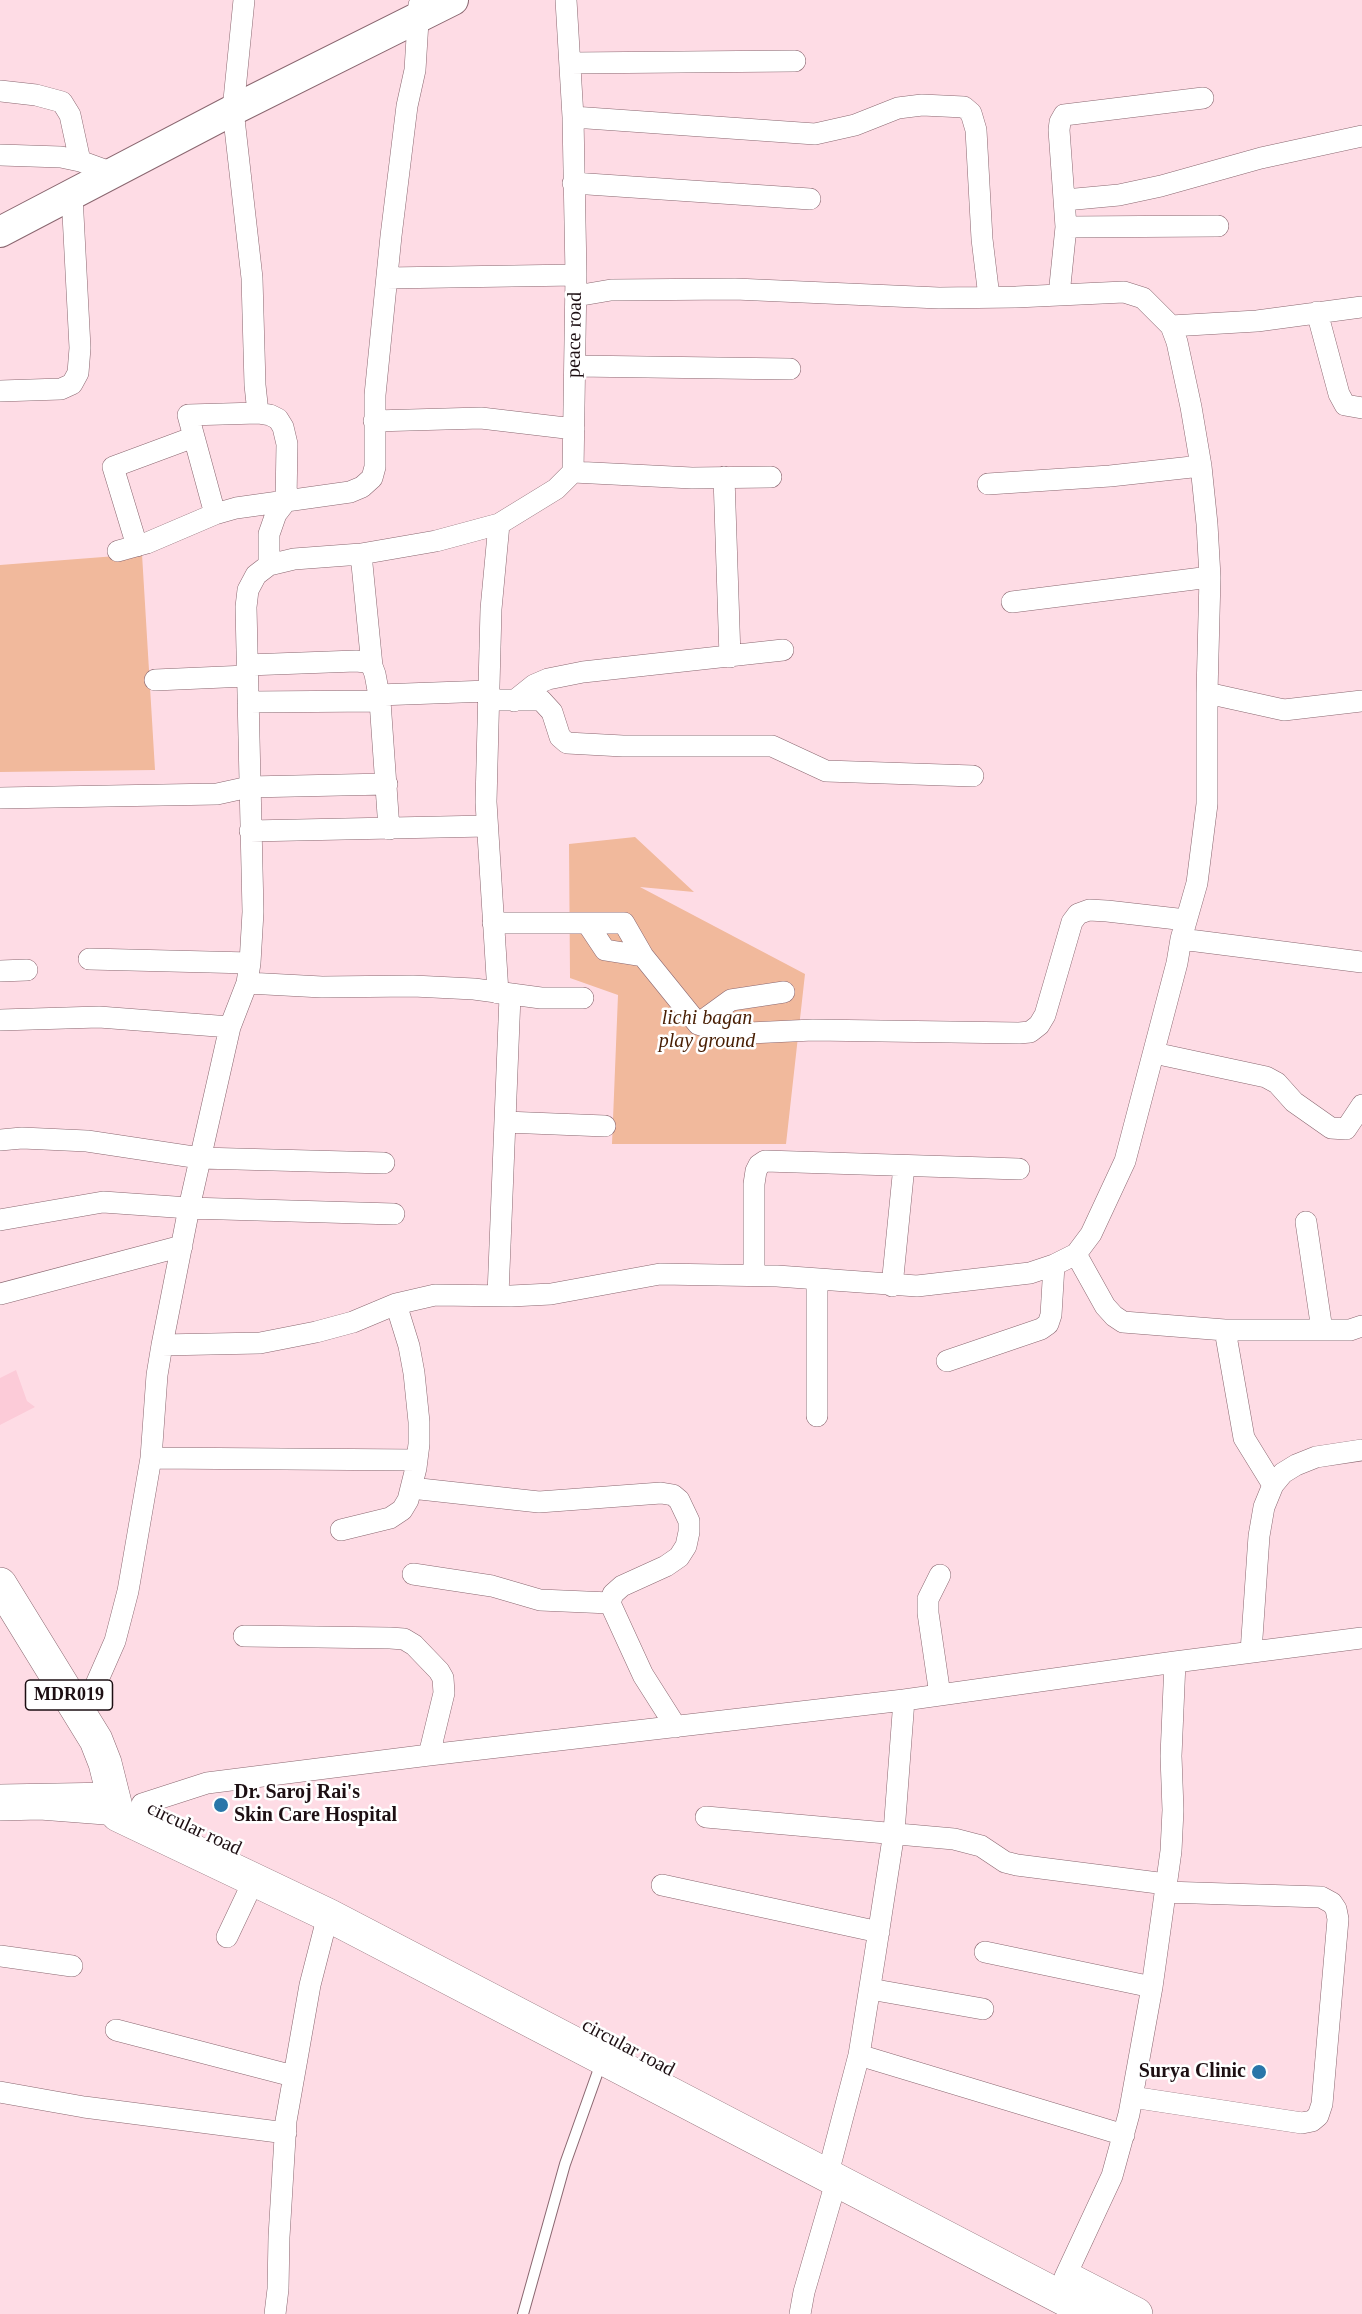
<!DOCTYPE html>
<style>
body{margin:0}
canvas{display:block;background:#fedce5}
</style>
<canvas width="1362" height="2314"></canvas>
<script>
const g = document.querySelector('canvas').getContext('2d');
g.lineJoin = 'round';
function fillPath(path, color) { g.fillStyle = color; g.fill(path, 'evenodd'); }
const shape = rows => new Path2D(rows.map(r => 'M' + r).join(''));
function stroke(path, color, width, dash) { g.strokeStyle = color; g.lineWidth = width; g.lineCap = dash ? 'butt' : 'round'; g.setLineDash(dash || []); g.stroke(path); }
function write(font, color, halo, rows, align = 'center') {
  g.font = font + ' Georgia,serif'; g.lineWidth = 5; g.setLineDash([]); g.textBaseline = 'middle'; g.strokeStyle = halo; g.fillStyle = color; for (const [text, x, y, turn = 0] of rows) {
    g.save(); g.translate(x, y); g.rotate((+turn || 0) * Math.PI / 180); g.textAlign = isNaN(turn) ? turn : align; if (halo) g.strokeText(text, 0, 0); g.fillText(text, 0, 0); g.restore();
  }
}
fillPath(shape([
 [16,1370,27,1401,35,1407,0,1425,0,1378]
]), '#fccbd8');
fillPath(shape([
 [142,554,155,770,0,772,0,565],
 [635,837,694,892,640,887,805,974,786,1144,612,1144,618,995,570,978,569,844]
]), '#f1b99c');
const lane = shape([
 [523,2314,565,2164,601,2063]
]);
const street = shape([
 [244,0,233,110,252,278,255,385,258,413],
 [566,0,573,117,576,275,573,472,692,478,771,477],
 [570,63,795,61],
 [0,91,36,95,62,102,70,115,80,161],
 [573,117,815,134,855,125,898,108,922,105,964,107,971,113,976,130,982,239,989,297],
 [0,155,61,157,80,161,113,173],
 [573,183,810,199],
 [1065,200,1119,195,1161,186,1261,158,1362,136],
 [1066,227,1218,226],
 [387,278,576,275],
 [1059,295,1066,227,1059,130,1060,122,1064,115,1203,98],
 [1317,312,1339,394,1345,405,1362,408],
 [1171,326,1257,321,1362,307],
 [576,366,790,369],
 [0,391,61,389,72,384,78,373,80,348,72,195],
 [374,421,481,418,574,429],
 [724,477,730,657],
 [988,484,1110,476,1201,466],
 [137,546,113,467,194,437],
 [118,551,147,543,215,514,236,508,286,501,287,444,283,427,278,419,270,415,258,413,188,415,215,514],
 [361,554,372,666],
 [269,565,269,534,276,514,286,501,350,492,362,487,372,478,375,467,375,395,391,236,407,106,415,70,419,5],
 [1012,602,1210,577],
 [247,665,356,661,366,662,372,666,375,674,380,701,389,829],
 [155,680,247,676],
 [1207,693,1284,710,1362,701],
 [378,695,489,691],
 [488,700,541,700,552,712,560,737,567,743,623,746,772,746,826,771,973,776],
 [514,701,534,685,548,679,583,672,783,650],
 [248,702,380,701],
 [0,798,217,794,249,787,387,784],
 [250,831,487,826],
 [493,923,587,923,605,950,643,956,698,1024,728,1034,813,1030,1019,1033,1030,1032,1039,1025,1045,1015,1072,922,1078,914,1089,910,1107,911,1186,920],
 [587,923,624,923,643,956],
 [1181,939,1362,962],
 [89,959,250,963],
 [0,971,27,970],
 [247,983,322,987,413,986,474,989,541,998,583,998],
 [498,993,486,802,491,609,499,524],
 [0,1020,99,1017,230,1027],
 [698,1024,731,1000,784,992],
 [1154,1053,1266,1077,1277,1083,1294,1102,1331,1128,1346,1129,1362,1105],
 [505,1122,605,1126],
 [0,1140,22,1138,87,1141,200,1158,384,1163],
 [0,1220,103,1202,189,1208,394,1214],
 [1306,1222,1322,1330],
 [1076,1254,1105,1306,1114,1316,1123,1322,1225,1330,1350,1330,1362,1326],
 [754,1275,754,1184,756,1171,759,1165,765,1161,1019,1169],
 [817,1279,817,1416],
 [892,1286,904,1166],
 [0,1294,182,1246],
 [498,1295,510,996],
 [1225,1330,1244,1438,1273,1485],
 [162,1345,260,1343,316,1332,353,1322,396,1304,435,1295,511,1296,551,1294,660,1274,777,1276,917,1286,1030,1273,1054,1265,1076,1254,1091,1234,1125,1161,1177,963,1181,939,1197,883,1207,804,1207,693,1210,577,1207,524,1201,466,1191,407,1177,342,1171,326,1143,298,1124,292,1016,297,939,298,735,289,611,290,576,296],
 [947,1361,1041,1329,1048,1324,1051,1315,1054,1265],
 [151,1458,417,1460],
 [411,1488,539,1502,661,1493,673,1495,679,1500,689,1521,689,1532,686,1546,679,1557,666,1566,622,1586,613,1594,610,1603,643,1675,676,1727],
 [341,1530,390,1518,402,1510,408,1500,416,1468,419,1444,419,1422,414,1373,409,1346,396,1304],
 [413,1574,492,1586,540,1600,610,1603],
 [244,1636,390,1638,404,1639,414,1645,439,1671,443,1678,444,1693,429,1755],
 [1251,1652,1259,1536,1264,1507,1273,1485,1283,1473,1296,1465,1316,1457,1362,1450],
 [940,1695,928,1613,928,1599,940,1575],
 [82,1716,115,1641,128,1591,151,1458,157,1375,162,1345,189,1208,230,1027,247,983,250,963,253,912,246,607,248,590,256,575,269,565,294,559,361,554,436,541,499,524,556,489,573,472],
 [0,1795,114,1793],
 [142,1804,207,1783,429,1755,904,1700],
 [0,1810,40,1809,118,1815],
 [706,1817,954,1839,981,1846,1005,1862,1017,1865,1166,1884],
 [662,1885,879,1932],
 [227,1937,254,1880],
 [985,1952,1152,1987],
 [0,1956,72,1966],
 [870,1989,983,2009],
 [116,2030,293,2076],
 [859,2055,1124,2135],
 [0,2092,84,2107,286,2133],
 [1132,2097,1302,2123,1312,2121,1318,2116,1322,2104,1338,1919,1336,1909,1332,1903,1321,1897,1165,1892],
 [827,2177,859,2055,875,1955,894,1832,904,1700,1175,1662,1362,1638],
 [1065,2277,1112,2176,1129,2114,1152,1987,1171,1851,1173,1810,1171,1756,1175,1662],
 [275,2314,278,2289,279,2237,286,2121,310,1985,328,1915],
 [800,2314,804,2292,836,2182]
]);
const secondary = shape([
 [0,232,233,110,453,0]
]);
const primary = shape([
 [0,1584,96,1740,105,1763,118,1815,328,1915,1093,2314],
 [1072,2281,1136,2314]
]);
stroke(lane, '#8a6770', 12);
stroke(street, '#8a6770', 22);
stroke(secondary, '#8a6770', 32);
stroke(primary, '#8a6770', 34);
stroke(lane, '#fff', 10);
stroke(street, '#fff', 21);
stroke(secondary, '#fff', 30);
stroke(primary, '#fff', 33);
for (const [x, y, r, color] of [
 [221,1805,8,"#2976a9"],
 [1259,2072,8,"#2976a9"]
]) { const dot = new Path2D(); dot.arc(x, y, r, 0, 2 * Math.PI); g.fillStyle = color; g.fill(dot); stroke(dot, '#fff', 2); }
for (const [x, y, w] of [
 [69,1695,87]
]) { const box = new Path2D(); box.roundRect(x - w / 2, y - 15, w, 30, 4.5); g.fillStyle = '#fff'; g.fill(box); stroke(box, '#1d0f13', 1.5); }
write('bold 18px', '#1d0f13', null, [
 ["MDR019",69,1695]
]);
write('20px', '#1d0f13', '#fff', [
 ["peace road",575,335,-89],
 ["circular road",194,1829,25],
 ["circular road",628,2048,28]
]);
write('italic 20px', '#481e03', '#fff', [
 ["lichi bagan",707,1019],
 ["play ground",707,1042]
]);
write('bold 20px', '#1d0f13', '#fff', [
 ["Dr. Saroj Rai's",234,1793],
 ["Skin Care Hospital",234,1816],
 ["Surya Clinic",1246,2072,"right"]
], 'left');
</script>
